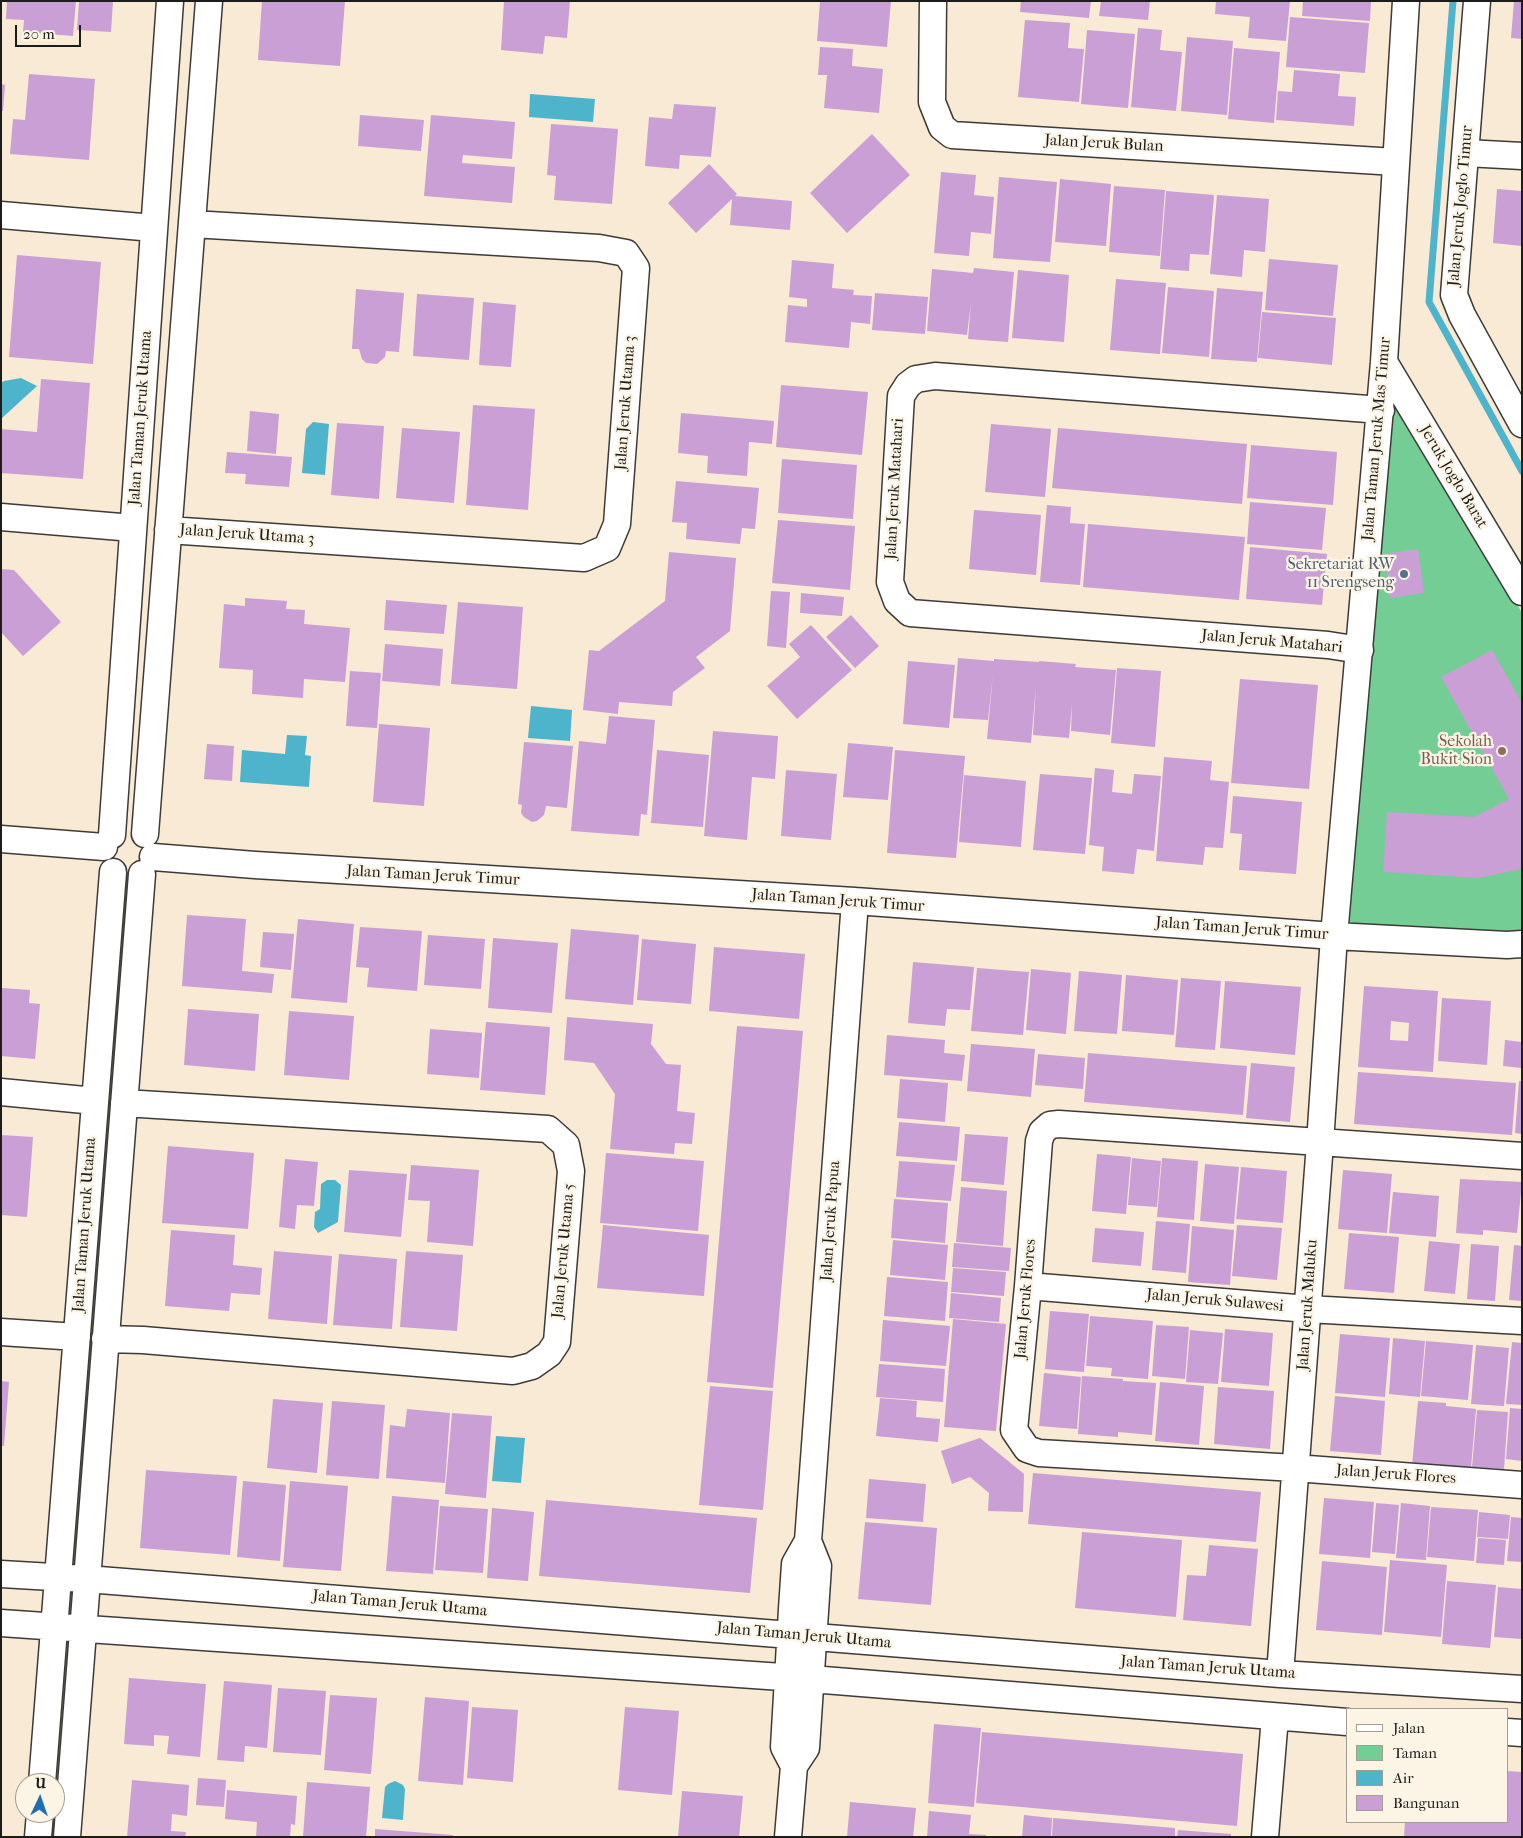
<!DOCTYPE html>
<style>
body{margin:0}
#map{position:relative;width:1523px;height:1838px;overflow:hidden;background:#f8ead4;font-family:"IM FELL French Canon",serif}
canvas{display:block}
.frame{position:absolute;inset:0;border:2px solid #1c1c1c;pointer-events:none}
.legend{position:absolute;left:1346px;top:1708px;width:162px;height:115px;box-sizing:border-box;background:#fcf5e5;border:1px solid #a29e95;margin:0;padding:6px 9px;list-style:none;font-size:15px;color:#1c1c1c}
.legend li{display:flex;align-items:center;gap:10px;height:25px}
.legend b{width:25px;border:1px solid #a29e95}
.north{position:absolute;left:15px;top:1773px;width:50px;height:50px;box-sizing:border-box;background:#fcf5e5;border:1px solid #a29e95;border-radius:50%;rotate:3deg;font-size:14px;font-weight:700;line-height:20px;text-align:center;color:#1c1c1c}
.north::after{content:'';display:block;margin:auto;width:18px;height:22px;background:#1f6fb2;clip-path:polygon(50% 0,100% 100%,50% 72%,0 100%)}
.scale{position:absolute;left:15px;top:25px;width:66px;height:22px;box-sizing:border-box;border:2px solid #1c1c1c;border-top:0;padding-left:6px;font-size:15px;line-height:18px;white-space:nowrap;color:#1c1c1c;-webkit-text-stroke:4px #fcf5e5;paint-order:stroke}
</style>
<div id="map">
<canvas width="1523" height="1838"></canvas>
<div class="frame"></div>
<ul class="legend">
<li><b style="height:6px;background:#fff"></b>Jalan</li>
<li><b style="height:14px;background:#73cd94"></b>Taman</li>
<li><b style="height:14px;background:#4db4cb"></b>Air</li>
<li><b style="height:14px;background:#c99fd5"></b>Bangunan</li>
</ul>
<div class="north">U</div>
<div class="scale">20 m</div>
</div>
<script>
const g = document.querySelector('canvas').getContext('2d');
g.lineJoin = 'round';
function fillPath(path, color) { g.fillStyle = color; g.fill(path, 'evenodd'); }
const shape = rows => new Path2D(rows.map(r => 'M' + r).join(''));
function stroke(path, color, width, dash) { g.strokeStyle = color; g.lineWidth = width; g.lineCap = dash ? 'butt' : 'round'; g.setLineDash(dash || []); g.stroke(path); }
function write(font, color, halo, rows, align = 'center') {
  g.font = font + ' "IM FELL French Canon",serif'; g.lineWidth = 4.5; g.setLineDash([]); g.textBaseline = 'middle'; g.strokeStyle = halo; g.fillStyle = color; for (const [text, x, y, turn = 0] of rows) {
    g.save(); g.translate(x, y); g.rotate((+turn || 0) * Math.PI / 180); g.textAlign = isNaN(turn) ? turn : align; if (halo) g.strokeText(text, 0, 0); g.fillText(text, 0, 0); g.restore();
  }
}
fillPath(shape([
 [1388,371,1522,613,1522,943,1348,933]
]), '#73cd94');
fillPath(shape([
 [530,94,595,99,593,122,529,117],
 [21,378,37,386,1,419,1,383,4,381],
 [313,422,329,424,325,475,302,473,306,429],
 [531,706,572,710,570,741,528,738],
 [287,735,307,736,305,755,311,756,309,787,240,782,242,750,285,754],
 [327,1180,335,1180,341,1185,338,1222,318,1233,314,1227,315,1212,320,1209,321,1184],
 [496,1436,525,1438,521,1483,492,1481],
 [395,1781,403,1785,405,1789,403,1820,382,1818,385,1787,388,1784]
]), '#4db4cb');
stroke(shape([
 [1453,1,1429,302,1522,471]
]), '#4db4cb', 7);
fillPath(shape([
 [7,1,76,1,73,36,23,32,24,20,6,19],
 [79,1,113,1,111,32,77,30],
 [262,1,345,1,340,66,258,60],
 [504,1,570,1,567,38,545,36,543,54,501,50],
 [820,1,891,1,887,47,817,41],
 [1021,1,1091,1,1089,18,1020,12],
 [1101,1,1150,1,1148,20,1099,16],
 [1216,1,1290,1,1286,41,1248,38,1250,17,1215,14],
 [1303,1,1371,1,1370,21,1302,16],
 [1514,1,1522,1,1522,39,1511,38],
 [1290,17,1369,23,1365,73,1286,67],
 [1025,20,1070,23,1068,48,1084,49,1079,102,1018,97],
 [1138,28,1162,30,1160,50,1182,52,1176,111,1131,107],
 [1087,30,1135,34,1128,108,1081,104],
 [1187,37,1233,41,1227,115,1181,111],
 [820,47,853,49,852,66,883,69,879,113,824,108,827,75,818,75],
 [1234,48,1280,52,1274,123,1228,119],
 [1294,70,1340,74,1338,96,1356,97,1354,126,1276,120,1278,91,1292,92],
 [29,74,95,79,89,160,10,154,13,119,25,120],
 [1,84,5,85,3,111,1,111],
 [674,104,716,107,711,157,680,155,679,169,645,166,649,117,672,119],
 [360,115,424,120,421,151,358,146],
 [431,115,515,122,512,159,463,155,462,163,515,167,512,203,424,196],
 [551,124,618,129,612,204,554,200,556,176,547,175],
 [872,134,910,175,847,233,810,193],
 [709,164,737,194,735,196,792,201,790,230,730,225,732,199,696,233,668,203],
 [941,172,976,175,974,195,994,197,991,234,971,232,969,256,934,253],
 [999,177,1057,182,1050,262,993,258],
 [1060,179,1111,184,1106,246,1055,242],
 [1114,186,1165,190,1160,256,1109,252],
 [1497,189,1522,191,1522,246,1493,243],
 [1166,191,1214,195,1209,255,1190,254,1189,271,1160,269],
 [1217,195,1269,199,1265,252,1244,250,1242,277,1210,274],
 [17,255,101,262,93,364,9,357],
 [1269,259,1338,265,1333,316,1265,310],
 [792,260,834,264,832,288,854,290,853,295,872,296,870,324,851,322,849,348,785,342,788,305,807,307,807,299,789,297],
 [974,268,1014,272,1008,342,968,339,971,302,967,335,927,331,932,269,973,273],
 [1018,270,1069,275,1064,342,1012,338],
 [1116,279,1166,283,1160,354,1110,350],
 [1168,287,1214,291,1209,357,1162,353],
 [1217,288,1263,292,1257,362,1211,359],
 [356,289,404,293,399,352,386,351,385,357,377,364,366,363,362,359,359,349,352,349],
 [875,293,928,297,925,334,872,330],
 [417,294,474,298,469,360,413,356],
 [483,302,516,305,511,367,479,365],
 [1262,312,1336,318,1332,365,1258,358],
 [41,379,90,383,83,479,1,473,1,429,37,432],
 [781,385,868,392,862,455,776,447],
 [473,405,535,409,528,510,466,505],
 [250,411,279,414,276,454,247,451],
 [681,413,774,421,772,444,749,442,747,476,707,473,708,456,678,453],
 [337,423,384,426,379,499,331,495],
 [991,424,1051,429,1045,497,985,492],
 [402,428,460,432,454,503,396,498],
 [1058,428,1247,444,1242,504,1052,488],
 [1251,445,1337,452,1333,505,1247,498],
 [227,452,292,457,289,487,245,484,246,474,225,473],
 [782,459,857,465,853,519,778,513],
 [676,481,759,488,755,529,742,528,740,544,686,539,687,523,672,522],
 [1250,502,1326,508,1322,550,1247,544],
 [1047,505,1071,507,1070,523,1085,524,1080,585,1040,582],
 [974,510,1041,515,1036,575,969,569],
 [778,520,855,526,850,590,772,583],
 [1088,524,1245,537,1239,600,1083,587],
 [1250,547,1327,554,1322,605,1246,599],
 [1418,549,1424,593,1390,598,1384,554],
 [669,552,736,558,730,631,696,657,705,668,673,692,672,706,619,702,618,714,583,710,589,650,599,651,665,601],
 [1,569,14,570,61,622,23,656,1,632],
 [771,591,790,592,786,648,767,646],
 [801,593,844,597,842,616,800,613],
 [245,598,287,601,286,609,305,610,304,624,350,628,345,682,304,679,303,698,252,694,253,670,219,668,224,604,245,606],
 [386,600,447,605,444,634,384,630],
 [458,602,523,607,517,689,451,684],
 [851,615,879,646,855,668,826,637],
 [811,625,852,670,797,719,767,686,800,657,789,644],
 [385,644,443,649,440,686,382,681],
 [1492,650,1522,703,1522,869,1478,878,1383,872,1387,812,1474,817,1509,799,1441,677],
 [958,658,994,661,994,659,1039,662,1039,661,1076,664,1075,667,1116,670,1110,735,1071,731,1072,704,1069,738,1033,735,1036,686,1031,743,987,739,993,674,988,720,953,718],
 [908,661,955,665,949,728,903,724],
 [1117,668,1161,671,1155,747,1111,743],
 [350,671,381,673,377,728,346,726],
 [1240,679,1318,685,1309,789,1231,783],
 [609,716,655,720,647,815,641,814,639,836,571,831,579,741,606,744],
 [379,724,430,728,424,806,373,802],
 [713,731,778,736,775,779,752,777,747,840,704,836],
 [524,742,573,746,567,808,546,806,544,815,537,821,532,822,524,817,521,813,522,805,518,804],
 [848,743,893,747,888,800,843,797],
 [207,744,234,746,232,781,204,779],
 [657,750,709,755,703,827,651,823],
 [895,750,965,756,956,858,887,853],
 [1164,757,1212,761,1210,780,1229,782,1223,848,1205,847,1203,865,1156,861],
 [1095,768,1114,770,1112,792,1132,794,1134,774,1161,776,1154,851,1137,849,1134,874,1102,871,1104,847,1089,845],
 [786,770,837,774,831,840,781,836],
 [1040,774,1092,778,1085,854,1033,850],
 [964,775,1026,781,1021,847,959,842],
 [1233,796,1302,802,1296,874,1239,870,1242,834,1230,833],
 [187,915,246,919,242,971,274,974,272,993,182,986],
 [298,919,354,924,347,1003,291,998],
 [360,927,422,931,417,991,367,987,369,968,356,967],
 [571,929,639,935,633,1005,565,999],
 [263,932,294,934,291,970,260,967],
 [428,935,485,939,481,989,424,985],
 [493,938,558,943,552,1013,488,1008],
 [642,939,696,944,691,1004,637,1000],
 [714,947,805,954,799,1019,709,1011],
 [913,962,974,967,970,1010,947,1009,945,1026,908,1023],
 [977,968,1029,972,1023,1035,971,1031],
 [1031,969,1071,973,1066,1034,1026,1030],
 [1079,971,1122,975,1117,1034,1074,1031],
 [1126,975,1178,980,1174,1035,1122,1031],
 [1181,978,1221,981,1215,1050,1175,1047],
 [1225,981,1301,987,1295,1055,1220,1048],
 [1364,986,1438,991,1433,1072,1358,1067],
 [1391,1021,1409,1023,1408,1041,1390,1040],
 [1,988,30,990,29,1003,40,1004,35,1059,1,1056],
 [1442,998,1491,1001,1487,1065,1438,1061],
 [188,1009,259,1014,255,1071,184,1065],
 [289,1011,354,1016,349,1080,284,1075],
 [567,1017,653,1024,651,1044,666,1064,681,1065,677,1111,695,1113,692,1144,675,1143,674,1154,610,1149,615,1094,594,1063,564,1060],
 [486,1022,550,1027,545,1095,480,1090],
 [737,1026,803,1031,773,1388,707,1382],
 [430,1029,482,1033,479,1078,427,1074],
 [887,1035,945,1040,944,1053,965,1055,962,1081,884,1075],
 [1505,1040,1522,1042,1522,1068,1503,1066],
 [971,1044,1035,1049,1031,1097,967,1091],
 [1088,1053,1247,1066,1243,1115,1084,1102],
 [1038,1054,1085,1058,1083,1089,1035,1085],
 [1251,1063,1295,1067,1290,1122,1246,1118],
 [1358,1072,1516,1083,1512,1135,1354,1124],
 [900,1079,948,1083,945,1122,897,1118],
 [1519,1081,1522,1081,1522,1134,1515,1133],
 [899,1122,960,1127,957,1161,896,1156],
 [965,1134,1008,1137,1004,1185,961,1181],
 [1,1135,33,1137,27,1217,1,1215],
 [168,1146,254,1153,248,1229,162,1223],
 [606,1153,704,1161,698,1231,600,1223],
 [1097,1154,1131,1157,1126,1214,1092,1211],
 [1132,1158,1161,1161,1157,1207,1128,1205],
 [1162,1158,1198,1161,1194,1220,1157,1217],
 [285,1159,318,1162,314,1206,297,1205,295,1229,279,1227],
 [899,1161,955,1165,951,1201,896,1197],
 [1205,1164,1239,1167,1234,1224,1200,1221],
 [411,1165,479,1170,473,1246,427,1242,430,1201,408,1200],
 [1241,1167,1287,1171,1283,1223,1236,1219],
 [349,1170,407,1174,401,1237,344,1232],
 [1343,1170,1392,1174,1387,1233,1338,1229],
 [1460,1179,1522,1182,1517,1233,1483,1230,1483,1235,1456,1233],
 [961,1187,1007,1191,1003,1246,956,1242],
 [1393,1192,1439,1196,1436,1237,1389,1233],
 [894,1199,948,1203,945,1243,891,1238],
 [1156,1221,1190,1224,1186,1273,1152,1270],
 [603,1225,709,1235,704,1296,597,1288],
 [1237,1225,1282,1228,1277,1280,1232,1276],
 [1192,1226,1234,1230,1230,1285,1188,1282],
 [1095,1228,1144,1232,1141,1266,1092,1262],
 [171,1230,235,1235,233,1265,262,1268,260,1295,231,1293,229,1311,165,1306],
 [1349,1233,1399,1237,1394,1293,1344,1289],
 [893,1240,948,1245,945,1280,890,1275],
 [1429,1241,1460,1244,1455,1294,1424,1291],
 [954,1243,1011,1248,1009,1271,952,1267],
 [1471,1244,1499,1246,1495,1301,1467,1299],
 [1514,1245,1522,1246,1522,1301,1509,1300],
 [274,1251,332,1256,327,1324,268,1319],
 [406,1251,463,1255,457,1331,400,1327],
 [339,1254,397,1259,392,1329,333,1325],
 [953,1268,1006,1272,1004,1296,951,1292],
 [887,1277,948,1282,945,1321,884,1316],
 [951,1293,1001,1298,999,1322,949,1318],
 [1050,1311,1089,1314,1084,1372,1045,1369],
 [1090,1316,1153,1321,1148,1379,1111,1376,1112,1368,1086,1366],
 [953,1319,1006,1324,996,1431,944,1427],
 [883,1320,950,1326,946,1366,880,1361],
 [1156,1325,1189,1327,1185,1379,1152,1376],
 [1225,1329,1273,1333,1269,1386,1221,1382],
 [1190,1330,1223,1333,1218,1384,1186,1382],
 [1340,1334,1390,1338,1385,1397,1335,1393],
 [1393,1338,1425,1341,1420,1397,1389,1394],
 [1426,1341,1473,1345,1468,1400,1421,1396],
 [1512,1342,1522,1343,1522,1405,1506,1404],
 [1476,1345,1509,1348,1504,1406,1471,1404],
 [879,1364,945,1369,943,1402,876,1397],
 [1044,1373,1081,1377,1077,1429,1039,1426],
 [1082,1376,1123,1379,1122,1392,1123,1381,1156,1383,1152,1435,1118,1432,1118,1437,1078,1434],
 [1,1381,9,1382,4,1446,1,1446],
 [1160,1382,1204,1386,1199,1445,1155,1441],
 [710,1386,773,1391,763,1510,699,1505],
 [1218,1387,1274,1391,1270,1449,1214,1444],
 [1335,1396,1385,1401,1381,1455,1330,1451],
 [880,1398,917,1401,916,1417,940,1419,938,1442,876,1436],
 [273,1399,323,1403,317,1473,267,1468],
 [332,1401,385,1405,379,1479,326,1475],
 [1418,1401,1446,1403,1446,1406,1476,1409,1471,1468,1441,1466,1441,1469,1412,1466],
 [1510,1408,1522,1409,1522,1461,1506,1459],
 [407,1409,450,1413,445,1483,386,1478,390,1425,405,1427],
 [1477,1410,1508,1412,1504,1469,1472,1467],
 [452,1413,492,1416,486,1498,445,1494],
 [980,1438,1024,1474,1023,1512,988,1511,989,1493,970,1477,952,1484,941,1451],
 [146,1470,237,1476,230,1555,140,1548],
 [1033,1473,1261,1492,1256,1542,1028,1524],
 [869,1479,926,1484,923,1522,866,1518],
 [243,1481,286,1485,280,1561,237,1557],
 [290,1481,348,1486,341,1571,283,1567],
 [392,1496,439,1500,433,1574,386,1571],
 [1324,1498,1374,1502,1370,1558,1319,1554],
 [546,1500,757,1518,750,1593,539,1576],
 [1376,1503,1399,1505,1395,1554,1372,1552],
 [1401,1503,1430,1506,1426,1560,1396,1558],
 [440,1506,488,1509,483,1573,435,1570],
 [1431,1507,1478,1510,1474,1561,1427,1557],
 [492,1508,534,1512,528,1581,487,1578],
 [1479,1512,1510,1515,1508,1539,1477,1537],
 [1511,1517,1522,1518,1522,1562,1507,1561],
 [865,1522,937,1528,931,1605,858,1599],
 [1082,1532,1182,1540,1176,1617,1075,1608],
 [1478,1538,1506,1540,1504,1565,1476,1563],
 [1209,1545,1258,1549,1251,1626,1183,1620,1187,1575,1206,1576],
 [1390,1560,1447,1565,1441,1637,1384,1632],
 [1322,1561,1387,1567,1382,1635,1316,1630],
 [1447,1581,1496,1585,1490,1648,1442,1644],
 [1498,1587,1522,1589,1522,1639,1494,1637],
 [129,1678,206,1684,200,1757,167,1754,169,1736,154,1735,154,1746,124,1744],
 [224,1681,272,1685,267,1748,245,1746,244,1762,217,1760],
 [278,1688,326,1691,321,1755,273,1752],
 [330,1695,377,1698,371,1774,324,1770],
 [425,1697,469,1701,463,1785,418,1781],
 [472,1707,518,1710,513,1782,467,1778],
 [625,1707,679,1711,672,1795,618,1790],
 [934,1724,981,1728,974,1807,928,1803],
 [982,1732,1243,1754,1237,1826,976,1803],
 [1507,1771,1522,1772,1522,1837,1404,1837,1405,1822,1507,1822],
 [198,1778,226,1780,224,1807,196,1805],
 [132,1780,189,1785,187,1816,172,1814,171,1831,186,1832,185,1837,127,1837],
 [307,1782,370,1787,366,1837,303,1837],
 [227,1790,297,1796,295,1825,291,1824,290,1837,256,1837,257,1822,225,1819],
 [682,1791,743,1796,739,1837,678,1837],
 [850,1802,916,1808,913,1837,847,1837],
 [929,1811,971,1815,969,1834,986,1835,986,1837,927,1837],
 [1024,1815,1052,1818,1051,1837,1022,1837],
 [1053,1818,1175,1828,1175,1837,1052,1837],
 [375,1829,453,1835,453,1837,375,1837],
 [1178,1830,1231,1834,1231,1837,1177,1837]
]), '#c99fd5');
const minor = shape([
 [933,1,932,102,942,127,952,135,1396,162],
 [1477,1,1454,295,1462,315,1522,424],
 [1466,153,1522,156],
 [1,215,154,228],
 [1384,362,1522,592],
 [1,517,133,528],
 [168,530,584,558,607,548,617,524,636,268,626,253,599,248,192,224],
 [1360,650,1328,645,910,613,897,601,890,582,901,396,908,385,916,379,935,376,1381,410],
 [145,834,209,1],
 [112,835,170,1],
 [1,839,104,847],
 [153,857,255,865,855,901,1334,936,1507,945,1522,944],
 [1,1092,95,1101],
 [1522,1156,1059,1124,1050,1125,1042,1132,1039,1141,1028,1286,1014,1430,1027,1449,1039,1453,1295,1468,1522,1485],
 [1028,1286,1308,1309,1522,1321],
 [1,1332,77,1337],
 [105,1339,143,1340,513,1371,532,1366,549,1354,557,1342,571,1171,566,1145,548,1129,124,1103],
 [1,1574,87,1579,1280,1674,1522,1689],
 [1,1623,811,1679,1347,1722],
 [1280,1674,1320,1143,1334,936,1384,362,1406,1],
 [1507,1732,1522,1733],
 [794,1766,806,1748,818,1566,808,1541],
 [42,1783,113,872],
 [38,1837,40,1813],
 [67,1837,142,874],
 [788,1837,794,1766,784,1747,792,1609,795,1564,808,1541,855,901],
 [1265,1837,1275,1717]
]);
stroke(minor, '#3d3b38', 29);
stroke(minor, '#fff', 26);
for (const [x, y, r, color] of [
 [1404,574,5,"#5c6f8a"],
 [1502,751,5,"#8d6e63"]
]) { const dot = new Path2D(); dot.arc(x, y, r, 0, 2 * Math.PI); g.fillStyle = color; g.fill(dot); stroke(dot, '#fcf5e5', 2); }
write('16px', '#1c1c1c', '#fcf5e5', [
 ["Jalan Jeruk Bulan",1104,144,3],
 ["Jalan Jeruk Joglo Timur",1461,206,-85],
 ["Jalan Jeruk Utama 3",626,403,-86],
 ["Jalan Taman Jeruk Utama",141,418,-86],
 ["Jalan Taman Jeruk Mas Timur",1377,439,-85],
 ["Jeruk Joglo Barat",1453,477,59],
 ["Jalan Jeruk Matahari",895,489,-87],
 ["Jalan Jeruk Utama 3",247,535,4],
 ["Jalan Jeruk Matahari",1272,642,5],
 ["Jalan Taman Jeruk Timur",433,876,3],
 ["Jalan Taman Jeruk Timur",838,901,4],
 ["Jalan Taman Jeruk Timur",1242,929,4],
 ["Jalan Jeruk Papua",831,1221,-86],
 ["Jalan Taman Jeruk Utama",85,1225,-86],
 ["Jalan Jeruk Utama 5",564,1251,-85],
 ["Jalan Jeruk Flores",1026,1299,-85],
 ["Jalan Jeruk Sulawesi",1215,1301,5],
 ["Jalan Jeruk Maluku",1308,1305,-86],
 ["Jalan Jeruk Flores",1396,1475,4],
 ["Jalan Taman Jeruk Utama",400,1604,5],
 ["Jalan Taman Jeruk Utama",804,1636,5],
 ["Jalan Taman Jeruk Utama",1208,1668,4]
]);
write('16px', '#4e5e75', '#fcf5e5', [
 ["Sekretariat RW",1394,565],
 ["11 Srengseng",1394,583]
], 'right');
write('16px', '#785e54', '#fcf5e5', [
 ["Sekolah",1492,742],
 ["Bukit Sion",1492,760]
], 'right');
</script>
